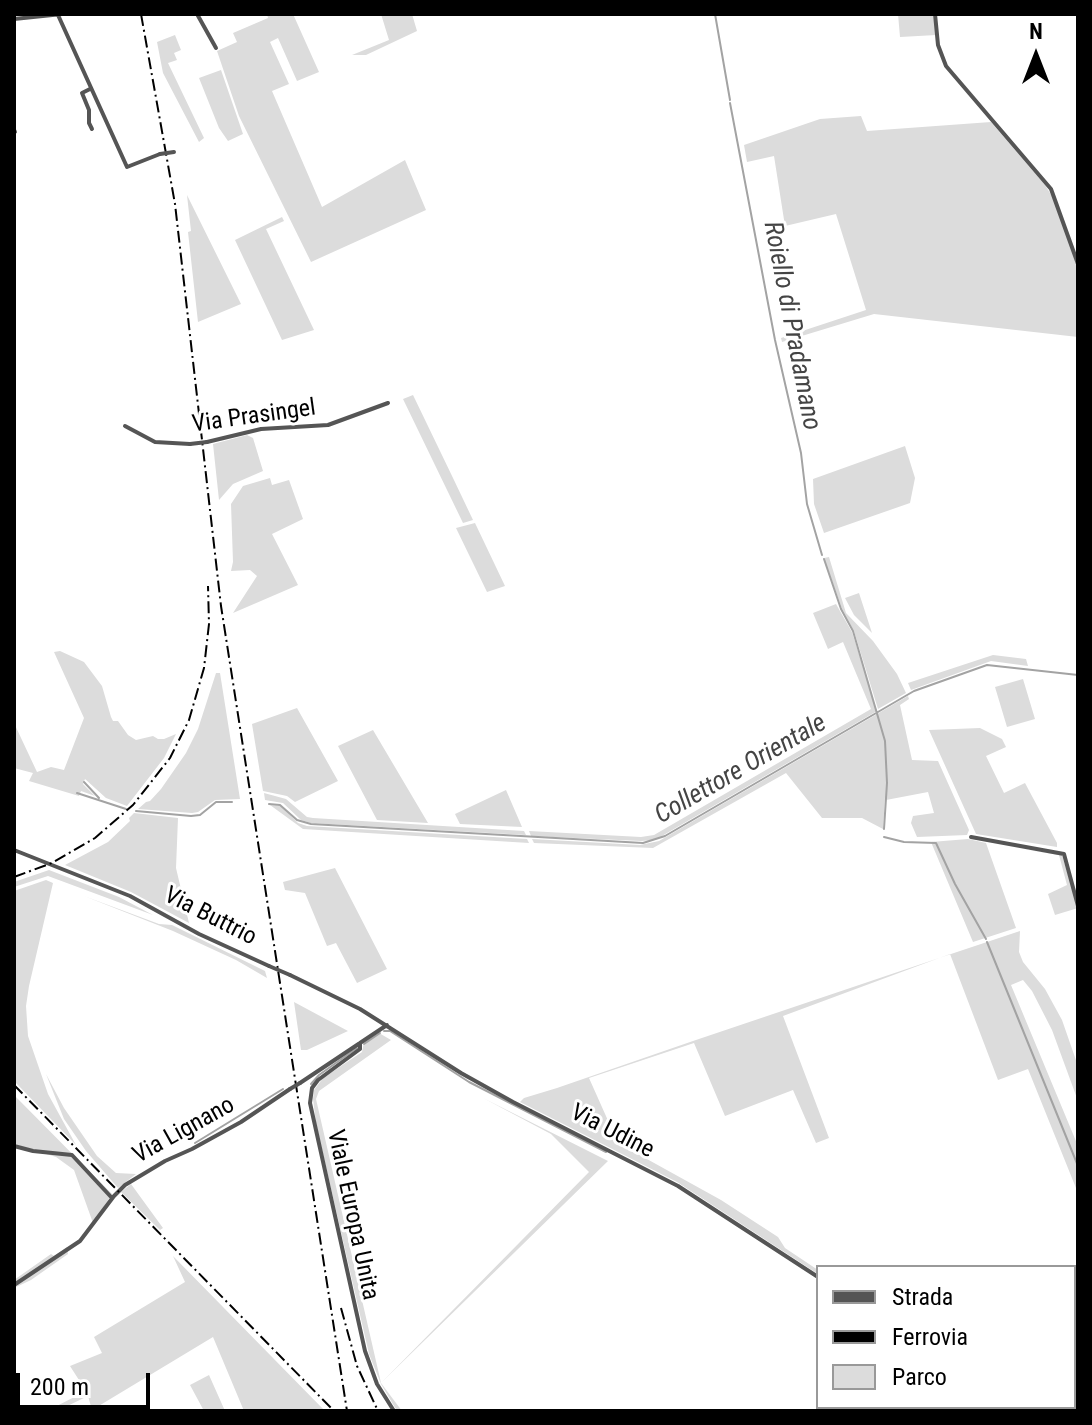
<!DOCTYPE html>
<style>
body{margin:0}
#map{position:relative;width:1092px;height:1425px;overflow:hidden;background:#fff;font-family:"Roboto Condensed",sans-serif}
canvas{display:block}
.frame{position:absolute;inset:0;border:16px solid #000;pointer-events:none}
.legend{position:absolute;left:816px;top:1265px;width:260px;height:144px;box-sizing:border-box;background:#fff;border:2px solid #999;margin:0;padding:10px 14px;list-style:none;font-size:24px;color:#000}
.legend li{display:flex;align-items:center;gap:16px;height:40px}
.legend b{width:40px;border:2px solid #999}
.north{position:absolute;left:996px;top:16px;width:80px;height:80px;-webkit-text-stroke:6px #fff;paint-order:stroke;rotate:0deg;font-size:22px;font-weight:700;line-height:32px;text-align:center;color:#000}
.north::after{content:'';display:block;margin:auto;width:28px;height:36px;background:#000;clip-path:polygon(50% 0,100% 100%,50% 72%,0 100%)}
.scale{position:absolute;left:16px;top:1373px;width:134px;height:36px;box-sizing:border-box;border:4px solid #000;border-top:0;padding-left:10px;font-size:24px;line-height:28px;white-space:nowrap;color:#000;-webkit-text-stroke:6px #fff;paint-order:stroke}
</style>
<div id="map">
<canvas width="1092" height="1425"></canvas>
<div class="frame"></div>
<ul class="legend">
<li><b style="height:10px;background:#555"></b>Strada</li>
<li><b style="height:10px;background:#000"></b>Ferrovia</li>
<li><b style="height:22px;background:#dcdcdc"></b>Parco</li>
</ul>
<div class="north">N</div>
<div class="scale">200 m</div>
</div>
<script>
const g = document.querySelector('canvas').getContext('2d');
g.lineJoin = 'round';
function fillPath(path, color) { g.fillStyle = color; g.fill(path, 'evenodd'); }
const shape = rows => new Path2D(rows.map(r => 'M' + r).join(''));
function stroke(path, color, width, dash) { g.strokeStyle = color; g.lineWidth = width; g.lineCap = dash ? 'butt' : 'round'; g.setLineDash(dash || []); g.stroke(path); }
function write(font, color, halo, rows, align = 'center') {
  g.font = font + ' "Roboto Condensed",sans-serif'; g.lineWidth = 6; g.setLineDash([]); g.textBaseline = 'middle'; g.strokeStyle = halo; g.fillStyle = color; for (const [text, x, y, turn = 0] of rows) {
    g.save(); g.translate(x, y); g.rotate((+turn || 0) * Math.PI / 180); g.textAlign = isNaN(turn) ? turn : align; if (halo) g.strokeText(text, 0, 0); g.fillText(text, 0, 0); g.restore();
  }
}
fillPath(shape([
 [267,14,293,14,319,72,297,81,278,38,270,42,289,84,272,91,322,207,405,160,426,210,311,262,239,116,217,51,237,42,233,33,268,18],
 [381,14,412,14,417,31,366,55,352,55,389,40],
 [898,14,933,14,936,35,900,37],
 [175,35,181,50,174,53,177,60,168,63,204,138,199,142,163,73,157,42],
 [221,70,243,134,228,141,219,128,199,78],
 [861,116,867,131,991,122,1045,185,1055,201,1078,269,1078,337,874,314,782,342,781,338,866,310,836,214,785,226,774,156,747,162,744,145,820,119],
 [187,195,241,304,198,322,188,232,191,231],
 [282,217,284,221,266,229,314,330,282,340,235,240],
 [413,395,453,478,473,520,463,523,403,399],
 [247,435,253,438,263,471,233,484,219,500,213,444],
 [905,446,915,478,910,503,824,533,814,504,813,479],
 [270,478,272,485,289,480,303,519,272,534,298,585,233,613,257,576,250,570,231,571,233,562,231,504,243,486],
 [475,523,505,586,487,592,456,528],
 [829,557,846,613,873,641,897,674,906,693,878,709,854,631,842,609,824,558],
 [859,593,872,633,854,615,845,598],
 [836,604,852,632,877,711,655,840,641,841,531,836,529,831,641,837,654,835,871,709,843,642,828,649,813,613],
 [60,651,84,662,102,686,111,717,113,721,118,721,128,735,136,740,153,736,158,739,164,739,176,734,164,758,127,806,106,798,85,779,83,784,95,796,81,791,79,796,29,781,33,773,14,768,14,723,37,772,51,767,64,770,84,718,54,652],
 [993,655,1026,659,1028,666,991,661,911,690,908,683],
 [216,673,220,673,240,799,215,800,198,812,192,813,138,809,146,802,150,801,161,789,186,753,198,729],
 [1023,679,1035,719,1007,727,995,687],
 [908,696,909,699,900,705,912,760,938,761,969,830,967,835,917,837,911,823,913,816,934,813,928,792,886,800,885,797,883,829,862,818,822,818,786,773,653,848,534,843,532,839,640,845,659,841],
 [297,708,338,781,295,802,287,796,263,791,252,724],
 [980,728,1002,739,1006,747,986,756,1004,793,1025,783,1057,843,1057,847,976,834,929,730],
 [373,730,428,823,377,820,338,746],
 [506,790,522,827,460,824,455,814],
 [264,793,286,799,307,817,313,818,524,831,526,835,311,823,301,820,283,803,265,800],
 [270,805,281,806,298,823,307,826,527,839,529,843,303,829],
 [134,813,178,818,176,868,189,923,131,892,65,865,108,842,130,821,129,818],
 [968,839,986,843,1016,928,973,942,931,842],
 [1022,849,1062,855,1078,908,1055,915,1048,894,1067,885,1059,855],
 [335,868,387,969,357,983,336,943,327,946,305,893,285,890,283,882],
 [49,870,119,897,153,915,48,876,14,887,14,882],
 [46,880,53,883,29,986,26,1006,28,1036,48,1094,76,1145,14,1081,14,891],
 [84,896,159,924,172,925,265,971,267,978,236,960,173,931],
 [1020,931,1019,952,1023,962,1045,989,1062,1020,1078,1066,1078,1101,1052,1030,1032,991,1023,980,1011,985,1078,1146,1078,1193,1028,1069,998,1080,950,954,783,1016,829,1138,816,1143,793,1090,725,1116,694,1043,589,1078,618,1143,721,1200,778,1237,785,1248,818,1270,818,1274,677,1182,520,1102,524,1098,557,1088,693,1041,951,954],
 [294,1002,348,1031,307,1050,301,1050],
 [379,1033,391,1040,319,1091,316,1099,381,1383,589,1172,551,1134,483,1098,608,1161,381,1383,402,1411,397,1411,381,1384,369,1354,316,1123,313,1099,314,1090,323,1078,362,1052,364,1042],
 [46,1074,64,1108,97,1156,116,1173,136,1174,118,1188,86,1151,64,1119],
 [14,1095,112,1194,93,1223,74,1170,56,1157,14,1144],
 [131,1184,163,1228,160,1230,121,1192],
 [67,1247,68,1254,31,1280,14,1288,14,1280,51,1254,54,1256],
 [173,1256,223,1307,325,1411,244,1411,213,1337,92,1410,88,1396,57,1411,47,1411,86,1391,70,1366,102,1353,94,1337,185,1282],
 [209,1375,225,1411,204,1411,190,1385]
]), '#dcdcdc');
stroke(shape([
 [715,14,730,100],
 [730,103,775,340,801,453,807,504,822,555],
 [824,559,841,609,853,631,885,741,887,783,884,829],
 [84,782,99,798],
 [77,793,126,809],
 [269,804,280,805,297,820,311,824,643,843,665,836,914,691,987,665,1078,675],
 [136,811,191,816,200,815,216,802,232,802],
 [884,837,904,842,936,843,955,884,986,939],
 [987,942,1078,1166],
 [384,1031,390,1031,469,1082,606,1152],
 [364,1044,380,1033],
 [311,1084,319,1075,357,1048],
 [195,1143,283,1089]
]), '#a3a3a3', 2);
stroke(shape([
 [197,14,216,48],
 [935,14,938,45,946,66,1051,189,1078,264],
 [58,15,127,167,160,154],
 [14,19,62,14],
 [90,89,82,93,89,110,89,123,92,129],
 [14,130,15,132],
 [125,426,155,442,190,444],
 [207,442,261,429,328,425,388,403],
 [971,837,1064,854,1078,906],
 [14,850,130,896,199,934,269,966],
 [290,975,360,1009,461,1073,513,1102,678,1186,818,1277],
 [360,1043,360,1049,318,1080,312,1088,310,1103,365,1351,377,1384,394,1411],
 [300,1083,387,1025],
 [14,1146,33,1151,72,1155,112,1198],
 [14,1285,80,1241,114,1196,125,1185,165,1161,192,1149,241,1122,290,1089],
 [966,1407,969,1411]
]), '#555', 4);
stroke(shape([
 [141,14,175,204,221,606,347,1411],
 [14,877,52,863,95,838,133,805,170,758,189,720,204,668,209,624,208,586],
 [14,1085,334,1411],
 [341,1308,357,1366,378,1411]
]), '#000', 2, [12, 4, 2, 4]);
stroke(shape([
 [160,154,174,152],
 [190,444,207,442],
 [269,966,290,975],
 [290,1089,300,1083]
]), '#555', 4);
write('24px', '#000', '#fff', [
 ["Via Prasingel",254,417,-8],
 ["Via Buttrio",210,917,27],
 ["Via Lignano",184,1131,-29],
 ["Via Udine",612,1132,27],
 ["Viale Europa Unita",352,1215,78]
]);
write('italic 26px', '#444', '#fff', [
 ["Roiello di Pradamano",791,326,79],
 ["Collettore Orientale",741,770,-30]
]);
</script>
